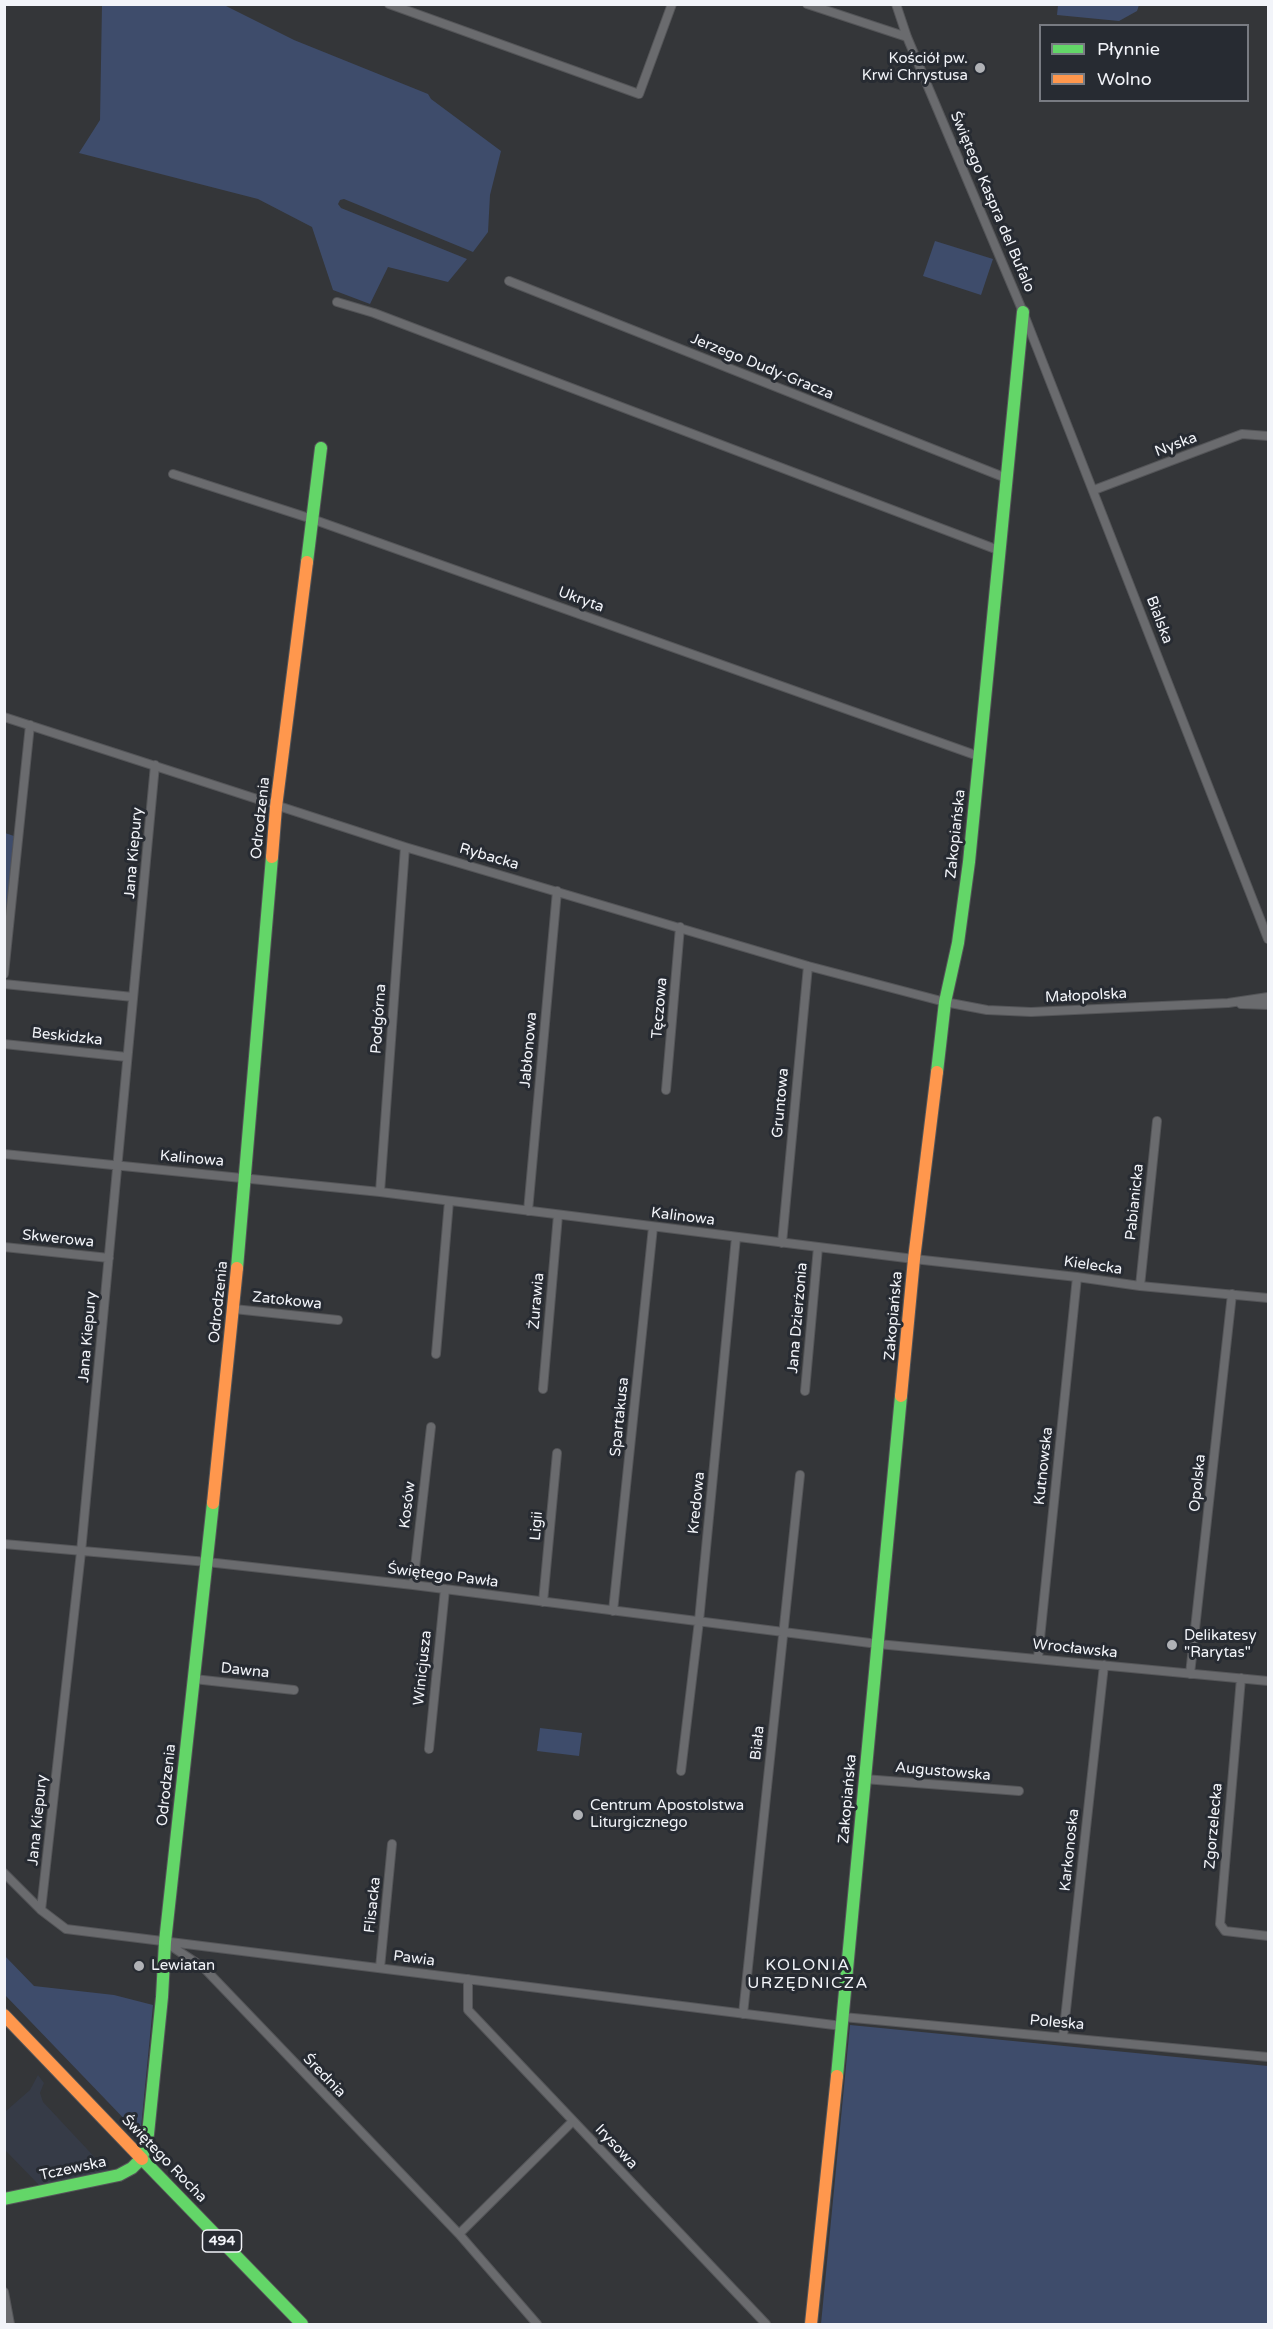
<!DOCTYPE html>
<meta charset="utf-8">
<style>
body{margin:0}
#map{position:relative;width:1273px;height:2329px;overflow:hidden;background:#343639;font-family:"Varela Round",sans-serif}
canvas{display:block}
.frame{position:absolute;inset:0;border:6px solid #f2f4f9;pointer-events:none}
.legend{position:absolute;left:1039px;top:24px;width:210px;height:78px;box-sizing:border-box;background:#272b32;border:2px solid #787b82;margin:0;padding:8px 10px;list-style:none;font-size:18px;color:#f2f4f9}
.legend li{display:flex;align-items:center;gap:12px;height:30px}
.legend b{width:30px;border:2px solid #787b82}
</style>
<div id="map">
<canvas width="1273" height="2329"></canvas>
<div class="frame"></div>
<ul class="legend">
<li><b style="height:8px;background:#63d668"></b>Płynnie</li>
<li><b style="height:8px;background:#ff974d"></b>Wolno</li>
</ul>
</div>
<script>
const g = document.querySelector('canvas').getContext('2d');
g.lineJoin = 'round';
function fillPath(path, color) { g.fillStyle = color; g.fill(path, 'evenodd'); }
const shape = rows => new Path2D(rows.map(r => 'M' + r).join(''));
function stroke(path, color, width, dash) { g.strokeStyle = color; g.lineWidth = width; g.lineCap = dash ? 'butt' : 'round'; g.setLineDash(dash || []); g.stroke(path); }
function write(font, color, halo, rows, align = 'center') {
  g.font = font + ' "Varela Round",sans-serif'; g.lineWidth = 6; g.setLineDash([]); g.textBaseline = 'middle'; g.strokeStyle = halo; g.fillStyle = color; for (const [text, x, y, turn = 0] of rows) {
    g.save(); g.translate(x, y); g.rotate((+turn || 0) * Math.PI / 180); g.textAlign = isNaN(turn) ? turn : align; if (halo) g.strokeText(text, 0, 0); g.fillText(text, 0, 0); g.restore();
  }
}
fillPath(shape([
 [38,2075,44,2083,40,2093,43,2102,101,2164,110,2171,39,2185,5,2150,4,2111,6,2111,30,2090]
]), '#363b47');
fillPath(shape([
 [102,5,224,5,294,40,428,94,431,99,501,151,490,195,488,232,473,252,344,199,340,200,338,204,341,208,467,259,448,282,388,267,370,304,333,290,312,227,258,199,79,153,100,120],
 [1058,5,1058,4,1139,5,1137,11,1119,21,1057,15],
 [935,241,993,259,981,295,923,276],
 [5,833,14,836,5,936],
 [540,1728,582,1733,579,1756,537,1751],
 [4,1955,34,1986,114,1995,153,2005,141,2128,139,2130,132,2127,5,1995],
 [850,2025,1268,2066,1268,2324,821,2324]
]), '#3e4c6b');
const street = shape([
 [389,4,639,94,672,4],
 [807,4,907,37],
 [896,4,907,37,1023,312,1268,939],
 [509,281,1006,478],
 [337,302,374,313,998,550],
 [173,474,312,519,978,756],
 [1094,490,1242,434,1268,436],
 [4,717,405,847,808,966,945,1002,987,1010,1031,1012,1228,1003,1268,997],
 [4,974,30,725],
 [4,984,133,997],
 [1241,1004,1268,1005],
 [4,1044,127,1057],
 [666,1090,680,927],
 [4,1154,380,1192,914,1259,1077,1277,1140,1286,1268,1298],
 [380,1192,405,847],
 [528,1211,557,891],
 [782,1243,808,966],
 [4,1247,109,1258],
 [1140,1286,1157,1121],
 [234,1309,338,1320],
 [436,1354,449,1201],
 [543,1389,558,1215],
 [805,1391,818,1247],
 [4,1544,207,1562,413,1585,878,1644,1268,1681],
 [413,1585,431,1427],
 [543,1602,557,1453],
 [613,1611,653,1227],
 [1038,1658,1077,1277],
 [1190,1674,1232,1294],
 [1241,1678,1220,1924,1225,1931,1268,1936],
 [194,1679,294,1690],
 [429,1749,445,1589],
 [681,1771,699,1621,736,1237],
 [864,1779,1019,1791],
 [4,1873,41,1910,66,1929,842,2026],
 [41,1910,81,1552,155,765],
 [168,1944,204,1968,459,2234,537,2324],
 [380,1968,392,1844],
 [468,1979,468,2010,766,2324],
 [743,2014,800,1475],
 [843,2017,1268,2057],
 [1063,2037,1104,1665],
 [459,2234,573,2121],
 [4,2292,10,2324]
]);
const fast = shape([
 [307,562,321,448],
 [937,1072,945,1002,958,943,969,862,1023,312],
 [237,1268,272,857],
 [837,2076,901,1396],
 [142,2159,302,2324],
 [4,2199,119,2175,132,2168,142,2158,148,2134,162,1997,165,1942,213,1503]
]);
const slow = shape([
 [272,857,276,807,307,562],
 [901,1396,914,1259,937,1072],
 [213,1503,237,1268],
 [4,2015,142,2159],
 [811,2324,837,2076]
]);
stroke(street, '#545558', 10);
stroke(fast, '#545558', 14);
stroke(slow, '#545558', 14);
stroke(street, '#6a6b6e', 8);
stroke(fast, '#63d668', 12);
stroke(slow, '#ff974d', 12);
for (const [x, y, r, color] of [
 [980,68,6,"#b0b2b6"],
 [1172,1645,6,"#b0b2b6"],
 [578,1815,6,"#b0b2b6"],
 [139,1966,6,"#b0b2b6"]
]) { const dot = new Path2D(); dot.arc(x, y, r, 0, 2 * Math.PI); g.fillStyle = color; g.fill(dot); stroke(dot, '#272b32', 2); }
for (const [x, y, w] of [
 [222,2241,39]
]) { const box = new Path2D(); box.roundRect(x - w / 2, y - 11, w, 22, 4.5); g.fillStyle = '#272b32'; g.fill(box); stroke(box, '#f2f4f9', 1.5); }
write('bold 14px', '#f2f4f9', null, [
 ["494",222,2241]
]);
write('15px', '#f2f4f9', '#272b32', [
 ["Kościół pw.",968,59,"right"],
 ["Krwi Chrystusa",968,76,"right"],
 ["Delikatesy",1184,1636],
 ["\"Rarytas\"",1184,1653],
 ["Centrum Apostolstwa",590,1806],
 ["Liturgicznego",590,1823],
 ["Lewiatan",151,1966]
], 'left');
write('15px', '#f2f4f9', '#272b32', [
 ["Świętego Kaspra del Bufalo",992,202,67],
 ["Jerzego Dudy-Gracza",762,367,22],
 ["Nyska",1176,445,-21],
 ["Ukryta",581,600,20],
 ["Bialska",1159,620,69],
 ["Odrodzenia",261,818,-84],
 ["Zakopiańska",956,834,-84],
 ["Jana Kiepury",134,853,-85],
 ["Rybacka",489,857,16],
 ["Małopolska",1086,996,-3],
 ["Tęczowa",660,1008,-85],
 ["Podgórna",379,1019,-86],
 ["Beskidzka",67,1037,6],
 ["Jabłonowa",529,1050,-85],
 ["Gruntowa",781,1103,-85],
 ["Kalinowa",192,1159,5],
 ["Pabianicka",1135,1202,-84],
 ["Kalinowa",683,1217,7],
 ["Skwerowa",58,1239,6],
 ["Kielecka",1093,1266,8],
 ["Zatokowa",287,1301,6],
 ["Żurawia",537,1301,-85],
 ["Odrodzenia",219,1302,-84],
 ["Zakopiańska",894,1316,-85],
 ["Jana Dzierżonia",798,1318,-85],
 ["Jana Kiepury",88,1337,-85],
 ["Spartakusa",620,1417,-84],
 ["Kutnowska",1044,1466,-84],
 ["Opolska",1198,1483,-84],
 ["Kredowa",697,1503,-84],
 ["Kosów",408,1505,-83],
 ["Ligii",537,1526,-85],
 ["Świętego Pawła",443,1576,7],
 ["Wrocławska",1075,1649,6],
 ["Winicjusza",423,1668,-84],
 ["Dawna",245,1671,6],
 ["Biała",758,1743,-84],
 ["Augustowska",943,1772,5],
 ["Odrodzenia",167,1785,-84],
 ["Zakopiańska",848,1799,-85],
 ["Jana Kiepury",38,1820,-84],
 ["Zgorzelecka",1214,1826,-85],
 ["Karkonoska",1070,1850,-84],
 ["Flisacka",373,1905,-84],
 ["Pawia",414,1959,7],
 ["Poleska",1057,2023,5],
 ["Średnia",324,2076,46],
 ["Irysowa",616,2147,47],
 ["Świętego Rocha",164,2159,46],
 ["Tczewska",73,2169,-12]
]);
g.letterSpacing = '1.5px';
write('16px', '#f2f4f9', '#272b32', [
 ["KOLONIA",808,1966],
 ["URZĘDNICZA",808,1984]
]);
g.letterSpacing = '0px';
</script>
